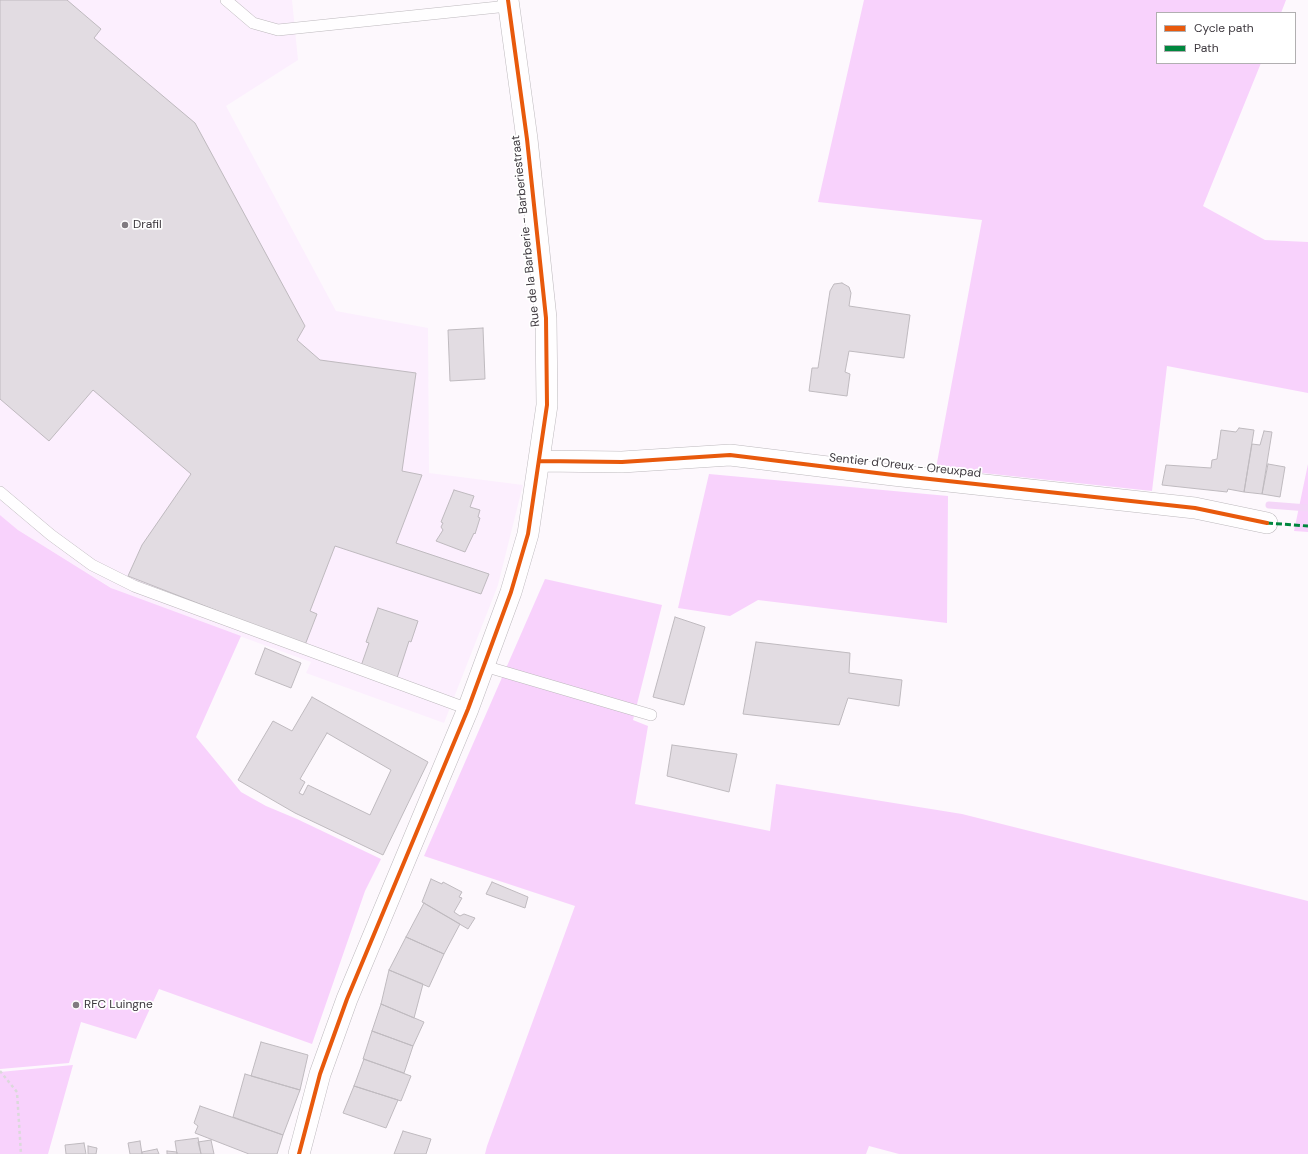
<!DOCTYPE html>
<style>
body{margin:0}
#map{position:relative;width:1308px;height:1154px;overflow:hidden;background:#fdf8fd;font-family:"DM Sans",sans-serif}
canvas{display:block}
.legend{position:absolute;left:1156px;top:12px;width:140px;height:52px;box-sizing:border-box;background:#fff;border:1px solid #b1afb1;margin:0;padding:5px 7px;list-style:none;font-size:12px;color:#3c373d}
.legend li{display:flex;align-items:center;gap:8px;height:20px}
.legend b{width:20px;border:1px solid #b1afb1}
</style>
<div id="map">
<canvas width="1308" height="1154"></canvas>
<ul class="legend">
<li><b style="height:5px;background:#e8590c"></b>Cycle path</li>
<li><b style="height:5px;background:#00873e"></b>Path</li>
</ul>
</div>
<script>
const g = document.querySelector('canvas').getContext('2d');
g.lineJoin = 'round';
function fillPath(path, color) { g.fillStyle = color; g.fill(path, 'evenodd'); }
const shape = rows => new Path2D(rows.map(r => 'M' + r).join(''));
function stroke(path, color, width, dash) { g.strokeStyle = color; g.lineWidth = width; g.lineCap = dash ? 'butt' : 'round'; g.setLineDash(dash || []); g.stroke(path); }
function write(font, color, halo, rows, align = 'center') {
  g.font = font + ' "DM Sans",sans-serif'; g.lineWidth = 3.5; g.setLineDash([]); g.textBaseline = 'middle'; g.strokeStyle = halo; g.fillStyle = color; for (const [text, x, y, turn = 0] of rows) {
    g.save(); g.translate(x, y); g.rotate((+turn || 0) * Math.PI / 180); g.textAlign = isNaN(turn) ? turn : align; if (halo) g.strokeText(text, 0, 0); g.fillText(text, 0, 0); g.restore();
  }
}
fillPath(shape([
 [0,0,292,0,298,60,226,106,336,311,428,328,429,473,523,485,498,585,444,723,306,673,311,662,118,592,18,530,0,515]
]), '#fceffe');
fillPath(shape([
 [864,0,1286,0,1281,13,1157,13,1157,63,1261,63,1203,206,1265,240,1308,242,1308,393,1167,366,1152,491,936,468,982,220,818,202],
 [1308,464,1308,532,1294,531],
 [709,474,948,496,947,623,758,600,730,616,678,608],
 [0,515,18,530,111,588,241,636,196,737,241,792,266,806,297,819,381,859,365,891,312,1044,159,989,136,1039,81,1022,69,1063,0,1069],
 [545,579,662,605,633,720,648,726,635,804,770,831,776,784,962,814,1308,901,1308,1154,899,1154,869,1146,866,1154,485,1154,487,1146,575,906,424,856],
 [73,1065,48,1154,0,1154,0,1072]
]), '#f8d2fc');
stroke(shape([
 [1269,505,1308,508]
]), '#f4d6f8', 7);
const building = shape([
 [0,0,67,0,101,29,94,38,195,123,305,326,297,340,320,360,416,373,402,471,422,475,396,543,489,574,481,594,335,546,310,611,317,614,305,645,128,576,142,545,191,474,93,390,49,441,0,399,0,0],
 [842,283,849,287,851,293,849,306,910,315,904,358,849,351,845,372,850,374,847,396,809,391,812,368,818,368,830,291,834,284,842,283],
 [483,328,485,379,450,381,448,330,483,328],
 [1239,428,1254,430,1244,492,1228,489,1227,492,1162,485,1166,465,1211,468,1212,460,1217,459,1221,430,1236,432,1239,428],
 [1264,431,1272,432,1262,494,1244,492,1252,444,1260,445,1264,431],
 [1268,464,1285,467,1280,497,1262,494,1268,464],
 [454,490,474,496,470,507,480,510,478,517,480,518,475,534,474,533,465,552,436,541,443,530,441,527,443,523,441,522,454,490],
 [378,608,418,621,411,642,409,641,397,678,361,666,369,643,366,642,378,608],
 [675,617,705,627,684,705,653,697,675,617],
 [756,642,850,653,849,673,902,680,899,706,848,698,839,725,743,714,756,642],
 [265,648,301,663,291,688,255,674,265,648],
 [312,697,428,762,383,855,295,813,238,780,273,721,292,731,312,697],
 [327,733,391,770,370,815,308,785,303,795,299,793,305,782,300,779,327,733],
 [672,745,737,754,729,792,667,776,672,745],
 [431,879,442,884,443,882,462,892,459,897,462,898,454,912,460,916,464,914,475,918,468,929,422,902,431,879],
 [492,882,528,897,525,908,486,894,492,882],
 [424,903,460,924,444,954,406,937,424,903],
 [406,937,444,954,429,987,389,970,406,937],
 [389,970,423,984,414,1018,381,1004,389,970],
 [381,1004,424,1022,413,1046,372,1031,381,1004],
 [372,1031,413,1046,404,1073,363,1059,372,1031],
 [261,1042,308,1055,300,1090,251,1076,261,1042],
 [364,1059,411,1076,401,1101,354,1086,364,1059],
 [245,1074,300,1090,283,1135,233,1117,245,1074],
 [354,1086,398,1100,386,1128,343,1113,354,1086],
 [200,1106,283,1135,277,1154,249,1154,195,1133,198,1126,194,1123,200,1106],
 [403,1131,431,1139,426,1154,394,1154,403,1131],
 [198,1138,201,1154,177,1154,175,1141,198,1138],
 [211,1140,214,1154,201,1154,198,1142,211,1140],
 [140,1141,142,1154,130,1154,128,1143,140,1141],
 [84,1143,86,1154,66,1154,65,1145,84,1143],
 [88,1146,97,1148,96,1154,88,1154,88,1146],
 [157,1149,159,1154,142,1154,142,1152,157,1149],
 [167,1151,177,1152,177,1154,167,1154,167,1151]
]);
fillPath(building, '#e2dce2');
stroke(building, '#bfbabf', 1);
const lane = shape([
 [226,0,253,23,278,30,508,6],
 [0,492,51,535,92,565,134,586,468,709],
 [484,666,651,715]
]);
const street = shape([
 [540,461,622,462,730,455,893,475,1195,508,1267,523],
 [299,1154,320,1074,347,999,468,709,511,592,528,534,547,405,546,318,527,139,508,0]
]);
stroke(lane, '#bdb9bd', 12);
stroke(street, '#bdb9bd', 22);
stroke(shape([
 [0,1071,17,1092,21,1154]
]), '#dbd9db', 2.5, [3, 3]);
stroke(lane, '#fffeff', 11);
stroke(street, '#fffeff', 21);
stroke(shape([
 [1267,523,1308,526]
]), '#00873e', 3, [6, 3]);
stroke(shape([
 [540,461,622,462,730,455,893,475,1195,508,1267,523],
 [299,1154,320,1074,347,999,468,709,511,592,528,534,547,405,546,318,527,139,508,0]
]), '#e8590c', 4);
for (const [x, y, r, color] of [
 [125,225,4,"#807b80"],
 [76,1005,4,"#807b80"]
]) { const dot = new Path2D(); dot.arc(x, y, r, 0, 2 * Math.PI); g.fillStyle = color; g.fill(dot); stroke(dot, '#fff', 1.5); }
write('12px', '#3c373d', '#fff', [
 ["Drafil",133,225],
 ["RFC Luingne",84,1005]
], 'left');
write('12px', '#3c373d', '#fff', [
 ["Rue de la Barberie - Barberiestraat",526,231,-96],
 ["Sentier d'Oreux - Oreuxpad",905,466,6]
]);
</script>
